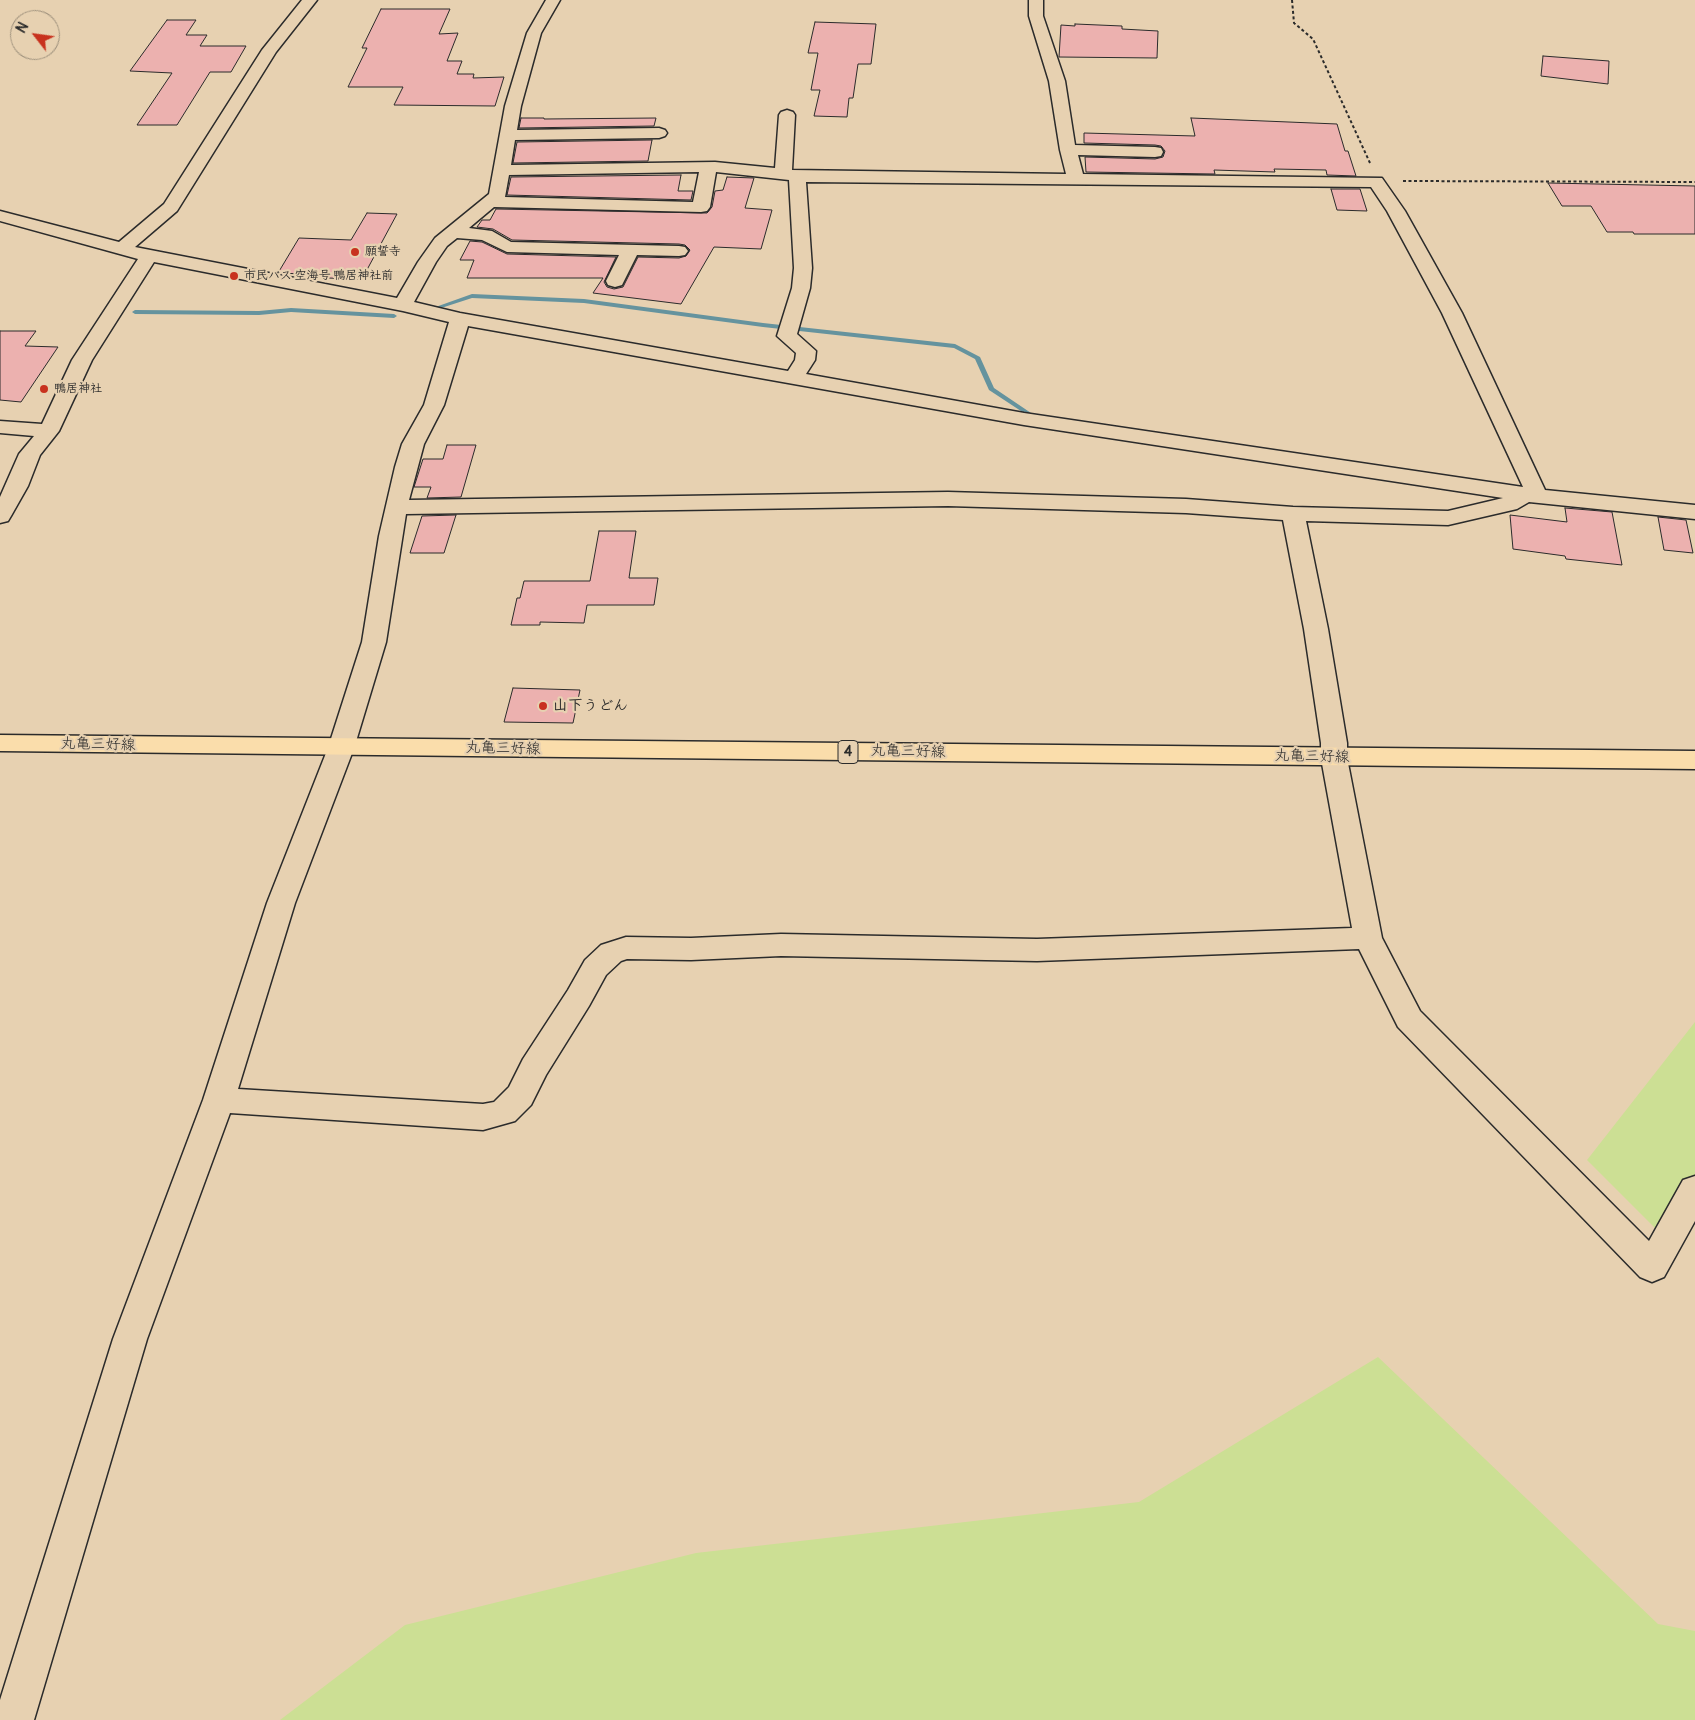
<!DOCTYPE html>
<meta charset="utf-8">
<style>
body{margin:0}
#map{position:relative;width:1695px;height:1720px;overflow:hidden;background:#e7d1b1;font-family:Pangolin,sans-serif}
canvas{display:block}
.north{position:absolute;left:10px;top:10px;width:50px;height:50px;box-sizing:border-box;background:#e7d1b1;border:1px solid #9c8f7b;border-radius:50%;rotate:300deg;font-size:14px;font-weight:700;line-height:20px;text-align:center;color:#2b2b2b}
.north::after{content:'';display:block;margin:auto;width:18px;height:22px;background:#c8321e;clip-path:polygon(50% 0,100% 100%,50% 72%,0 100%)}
</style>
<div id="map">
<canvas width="1695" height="1720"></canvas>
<div class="north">N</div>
</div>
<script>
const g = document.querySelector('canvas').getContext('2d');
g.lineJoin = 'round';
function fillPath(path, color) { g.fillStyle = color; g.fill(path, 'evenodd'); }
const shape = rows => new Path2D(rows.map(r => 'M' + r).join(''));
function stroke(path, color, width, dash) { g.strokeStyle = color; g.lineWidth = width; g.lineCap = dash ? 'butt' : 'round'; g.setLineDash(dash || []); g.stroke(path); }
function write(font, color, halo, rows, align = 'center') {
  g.font = font + ' Pangolin,"Klee One",sans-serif'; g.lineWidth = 4.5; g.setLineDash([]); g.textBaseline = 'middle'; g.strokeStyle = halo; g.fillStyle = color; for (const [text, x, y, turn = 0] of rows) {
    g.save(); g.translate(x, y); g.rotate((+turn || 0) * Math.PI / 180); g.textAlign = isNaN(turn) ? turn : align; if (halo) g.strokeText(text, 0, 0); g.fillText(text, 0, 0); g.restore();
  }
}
fillPath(shape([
 [1695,1022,1695,1223,1655,1228,1587,1160],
 [1378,1357,1658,1624,1695,1631,1695,1720,280,1720,405,1625,696,1553,1139,1502]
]), '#ccdf94');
fillPath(shape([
 [472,294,584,299,763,323,955,344,980,357,994,388,1031,413,1044,417,1041,419,1027,415,989,390,975,359,954,348,763,327,584,303,472,298,435,310,430,309,472,294],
 [291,308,394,314,397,316,394,318,291,312,259,315,135,314,132,312,135,310,259,311,291,308]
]), '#65939e');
const building = shape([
 [381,9,450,9,439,34,458,33,447,61,462,61,457,74,474,74,473,78,504,77,495,106,394,105,403,87,348,87,367,48,362,48,381,9],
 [167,20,196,20,186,35,207,35,200,46,246,46,231,72,210,72,177,125,137,125,172,73,130,71,167,20],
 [815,22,876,24,871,64,858,64,853,98,849,98,847,117,814,116,820,90,811,90,818,53,808,53,815,22],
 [1075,24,1122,26,1122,29,1158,31,1157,58,1059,57,1061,25,1075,26,1075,24],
 [1543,56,1609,61,1608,84,1541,76,1543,56],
 [521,118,544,118,544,119,656,118,654,126,519,128,521,118],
 [1191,118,1337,124,1345,151,1348,151,1356,176,1327,175,1326,170,1274,169,1275,172,1214,170,1215,174,1086,172,1085,157,1155,159,1163,157,1165,151,1161,146,1155,145,1084,143,1084,133,1195,136,1191,118],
 [652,140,648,161,513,163,517,142,652,140],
 [681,175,678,191,693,191,691,200,507,195,511,177,681,175],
 [727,177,754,178,745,208,772,210,761,249,714,247,681,304,593,293,603,278,467,278,474,260,460,260,470,241,482,242,507,254,616,257,604,282,607,287,614,289,623,287,638,257,679,258,686,256,690,250,685,245,679,244,512,240,493,229,477,227,482,220,490,220,496,209,707,213,712,207,715,191,723,190,727,177],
 [1548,183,1695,186,1695,234,1634,234,1633,232,1607,232,1591,206,1562,206,1548,183],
 [1331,189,1360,189,1367,211,1337,210,1331,189],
 [367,213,397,214,362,279,327,278,329,275,278,273,299,238,351,240,367,213],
 [0,331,36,331,25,346,58,347,21,402,0,400,0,331],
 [447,445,476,445,461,497,427,498,431,487,414,487,423,459,443,459,447,445],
 [1565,508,1612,512,1622,565,1566,559,1565,556,1513,549,1510,515,1567,522,1565,508],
 [456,515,444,553,410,553,422,516,456,515],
 [1658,517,1686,520,1693,553,1664,550,1658,517],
 [599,531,636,531,629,578,658,578,654,605,587,605,584,623,540,622,540,625,511,625,517,598,520,598,524,581,590,581,599,531],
 [513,688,580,690,573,723,504,722,513,688]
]);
fillPath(building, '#ecb1af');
stroke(building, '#2b2b2b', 1);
const minor = shape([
 [302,0,317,0,276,52,177,211,135,247,397,298,418,262,435,238,489,194,505,106,527,33,546,0,560,0,541,33,521,106,517,130,659,128,665,130,667,133,665,136,659,138,515,140,511,165,715,162,775,168,779,115,781,112,787,110,793,112,795,115,792,170,1066,174,1060,150,1049,81,1029,16,1029,0,1043,0,1043,16,1065,81,1075,145,1155,147,1161,148,1163,152,1161,156,1155,157,1078,155,1083,174,1382,178,1405,211,1462,313,1545,490,1695,505,1695,519,1529,502,1517,509,1448,525,1306,521,1328,629,1347,743,1347,758,1382,938,1420,1011,1649,1241,1683,1180,1695,1176,1695,1221,1664,1277,1652,1282,1640,1277,1398,1027,1359,949,1037,961,781,956,691,960,627,959,621,961,606,975,589,1006,546,1075,531,1105,515,1121,483,1130,230,1113,147,1339,34,1720,0,1720,0,1700,113,1339,203,1100,267,903,328,748,362,642,379,536,395,467,402,444,424,405,449,322,403,311,154,262,92,360,59,431,40,455,28,486,11,516,8,521,0,523,0,497,19,454,34,436,0,433,0,421,42,424,72,360,138,259,0,221,0,211,119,242,164,204,262,50,302,0],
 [699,172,693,202,505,197,509,175,699,172],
 [716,172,789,180,794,268,792,288,777,336,796,353,795,360,788,371,460,313,414,302,436,262,447,246,457,238,482,240,507,252,619,255,606,281,608,285,615,287,622,285,637,255,679,256,685,255,688,251,685,247,679,246,511,242,492,231,469,228,494,207,701,212,707,211,710,207,716,172],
 [806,182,1371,187,1387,211,1442,313,1523,487,1024,413,806,374,815,360,816,351,797,334,810,288,812,268,806,182],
 [468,326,1024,425,1503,498,1448,511,1293,507,1186,499,948,492,409,500,424,444,444,405,468,326],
 [948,506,1186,513,1283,520,1304,629,1321,743,1321,758,1352,928,1037,939,781,934,691,938,626,937,601,945,585,960,568,990,523,1059,509,1087,494,1102,483,1104,238,1089,295,903,354,748,386,642,406,514,948,506]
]);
const major = shape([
 [0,735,1695,751,1695,769,0,751,0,735]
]);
stroke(minor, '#2b2b2b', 3);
stroke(major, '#2b2b2b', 3);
stroke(shape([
 [1292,0,1294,23,1313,39,1370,163],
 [1403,181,1695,182]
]), '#2b2b2b', 2, [3, 2.5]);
fillPath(minor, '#e7d1b1');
fillPath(major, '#faddab');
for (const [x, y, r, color] of [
 [355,252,5,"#c8321e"],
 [234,276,5,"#c8321e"],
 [44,389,5,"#c8321e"],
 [543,706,5,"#c8321e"]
]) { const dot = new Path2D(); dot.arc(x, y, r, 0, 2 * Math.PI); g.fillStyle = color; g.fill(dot); stroke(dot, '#e7d1b1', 2); }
write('bold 12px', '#2b2b2b', '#e7d1b1', [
 ["願誓寺",365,252],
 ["市民バス 空海号 鴨居神社前",244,276],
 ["鴨居神社",54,389]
], 'left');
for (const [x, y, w] of [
 [848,752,20]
]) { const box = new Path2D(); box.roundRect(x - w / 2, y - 11.5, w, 23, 4); g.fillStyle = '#e7d1b1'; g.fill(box); stroke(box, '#2b2b2b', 1); }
write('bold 14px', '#2b2b2b', null, [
 ["4",848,752]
]);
write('bold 15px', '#2b2b2b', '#e7d1b1', [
 ["山下うどん",553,706]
], 'left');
write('15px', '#2b2b2b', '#e7d1b1', [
 ["丸亀三好線",98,745,1],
 ["丸亀三好線",503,749,1],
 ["丸亀三好線",908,752,1],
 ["丸亀三好線",1312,757,1]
]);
</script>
